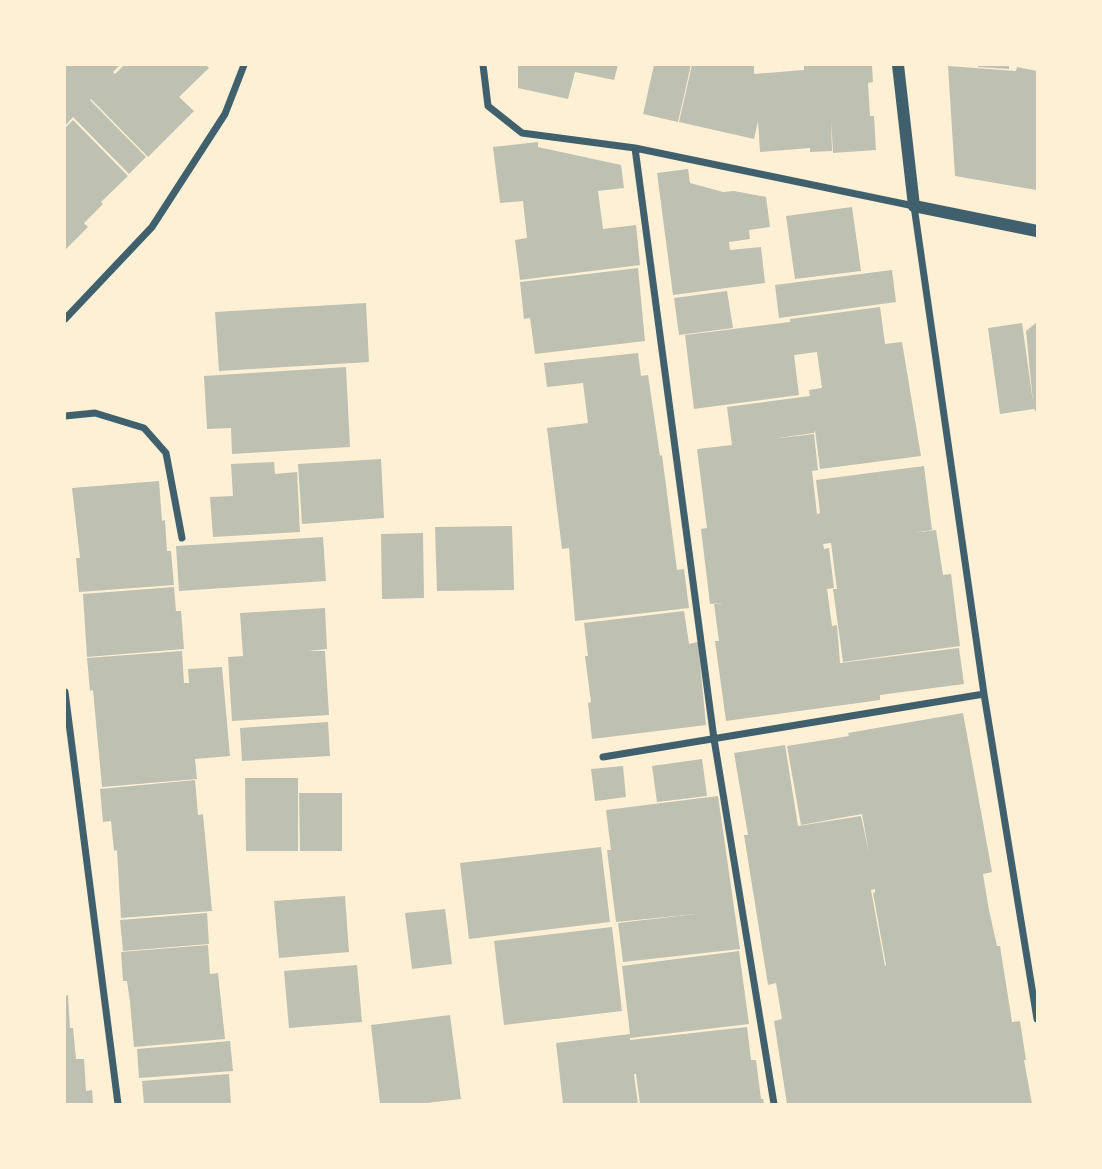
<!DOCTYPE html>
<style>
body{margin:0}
#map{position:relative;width:1102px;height:1169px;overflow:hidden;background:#fdf0d5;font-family:Spectral,serif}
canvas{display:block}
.frame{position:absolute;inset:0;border:66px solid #fdf0d5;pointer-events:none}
</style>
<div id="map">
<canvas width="1102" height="1169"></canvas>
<div class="frame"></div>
</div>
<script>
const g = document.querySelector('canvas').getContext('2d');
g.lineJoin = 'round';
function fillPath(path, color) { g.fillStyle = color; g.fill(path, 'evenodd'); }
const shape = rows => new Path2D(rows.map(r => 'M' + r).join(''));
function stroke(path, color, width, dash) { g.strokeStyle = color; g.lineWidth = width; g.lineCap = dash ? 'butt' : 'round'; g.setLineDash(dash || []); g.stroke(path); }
fillPath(shape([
 [65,65,120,65,113,72,115,74,124,65,206,65,209,68,179,97,194,111,148,157,91,99,90,100,146,157,129,174,73,117,65,126],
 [518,65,618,65,614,80,575,72,568,99,518,88],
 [654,65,691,65,678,122,643,114],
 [692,65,754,65,754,74,804,70,804,65,872,65,873,82,868,83,870,116,874,116,876,150,833,153,831,118,832,151,810,152,810,148,760,152,758,121,754,139,679,122],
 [978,65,1009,65,1009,69,978,67],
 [948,66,1016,71,1017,67,1037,71,1036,190,955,176],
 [73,120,128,176,101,202,103,204,84,223,88,227,65,250,65,128],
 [538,142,538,147,621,165,624,188,598,191,603,229,636,225,640,265,520,280,515,240,527,238,523,201,500,203,493,147],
 [688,169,690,183,723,192,734,191,766,197,770,227,749,230,750,239,729,242,730,250,761,247,765,283,673,295,657,173],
 [852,207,861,271,795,279,786,216],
 [638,268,645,341,535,354,530,318,524,319,520,282],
 [892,270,896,302,779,318,775,285],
 [727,291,733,328,679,335,674,298],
 [366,303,369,362,219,371,215,312],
 [880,307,885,344,902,342,921,456,820,469,815,430,814,433,771,439,814,434,818,470,812,471,817,514,820,513,816,480,924,466,932,530,913,533,936,530,943,575,951,574,960,646,843,662,833,589,837,589,831,543,823,544,824,549,829,548,834,588,827,589,832,626,837,625,840,663,959,648,964,684,880,695,880,700,726,721,715,641,719,641,714,604,723,603,710,604,701,529,707,528,697,449,732,445,727,407,810,396,809,390,822,388,817,352,794,355,799,395,694,409,685,335,790,322,790,319],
 [1037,322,1037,413,1034,409,1000,414,988,328,1022,323,1033,402,1026,331],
 [638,353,641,376,648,375,660,456,662,455,677,570,684,569,689,608,575,621,569,548,562,549,547,428,588,423,583,383,547,387,544,363],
 [346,367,350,447,232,454,231,428,207,429,204,376],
 [381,459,384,518,302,524,298,464],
 [274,462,275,474,297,472,300,532,213,537,210,497,233,496,231,464],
 [159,481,162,521,165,520,167,551,171,551,174,585,79,592,76,558,80,558,72,488],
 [512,526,514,590,437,591,435,527],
 [423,533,424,598,382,599,381,534],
 [323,537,326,581,179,591,176,546],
 [174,587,176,611,181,611,184,649,87,657,83,594],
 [325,608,327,649,307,651,325,651,329,715,232,721,228,657,243,656,240,613],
 [684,611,689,644,698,642,706,725,592,739,588,703,591,702,585,656,588,656,584,623],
 [182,651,184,683,189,683,188,669,222,667,230,756,195,759,197,779,102,787,93,690,90,691,87,658],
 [963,713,992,872,983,874,989,910,997,946,1000,946,1012,1022,1020,1021,1026,1060,1024,1060,1032,1104,787,1104,774,1021,782,1019,776,983,768,985,744,835,748,835,734,753,785,745,798,826,861,816,869,853,862,814,801,825,787,746,849,736,848,733],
 [875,889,875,892,873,893,886,965,885,966,871,890],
 [328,722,330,756,242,761,240,728],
 [702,759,707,796,657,802,652,766],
 [623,766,626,797,595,801,591,769],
 [245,778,298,778,298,851,246,851],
 [195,780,198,815,203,814,212,911,121,918,117,850,114,851,111,821,103,822,100,789],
 [299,793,342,793,342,851,300,851],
 [718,796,740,949,623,962,618,923,696,914,616,922,607,850,611,850,606,810],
 [601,847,610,922,469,939,460,863],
 [345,896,349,952,279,958,274,901],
 [445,909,452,964,412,969,405,913],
 [207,913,209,944,123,951,120,920],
 [612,927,622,1011,504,1025,494,941],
 [208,945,210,974,218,973,225,1039,134,1047,130,1002,127,981,123,981,121,952],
 [739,951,749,1024,630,1038,630,1040,747,1027,751,1060,756,1060,761,1099,763,1099,764,1104,640,1104,636,1074,634,1074,638,1104,563,1104,556,1043,630,1034,622,966],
 [357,965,362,1022,289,1028,284,971],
 [68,995,70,1028,73,1028,76,1059,84,1059,86,1091,92,1090,93,1104,65,1104,65,996],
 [450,1015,461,1099,418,1104,380,1104,371,1025],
 [230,1041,233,1071,139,1078,137,1049],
 [229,1074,231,1104,144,1104,142,1081]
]), '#bec0b2');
stroke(shape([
 [483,65,488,106,522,133,635,148,914,206,984,694,1037,1019],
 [635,148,714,739,774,1104],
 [65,319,152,227,225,114,244,65],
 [65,416,95,413,144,428,166,453,182,538],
 [65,692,118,1104],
 [603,757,984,694]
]), '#3f606c', 7);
stroke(shape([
 [898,65,914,206,1037,231]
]), '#3f606c', 12);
</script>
